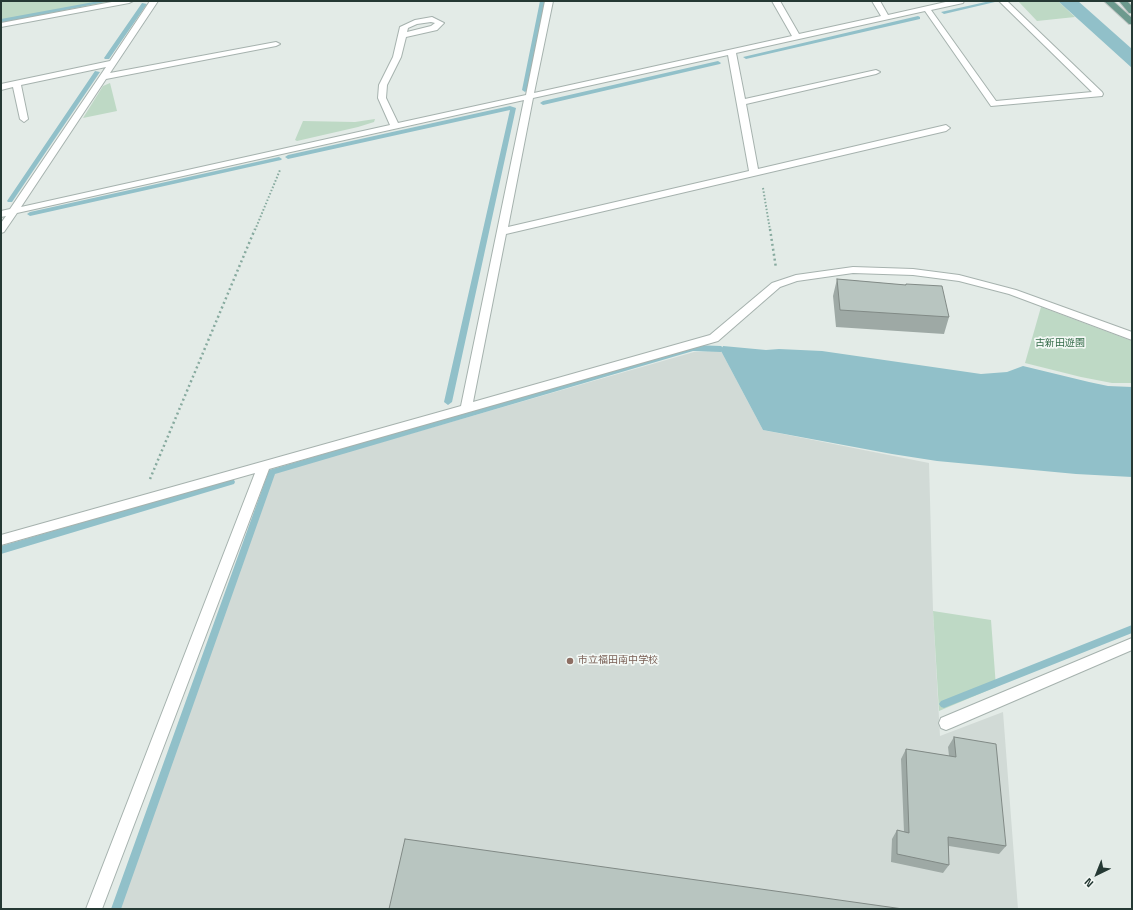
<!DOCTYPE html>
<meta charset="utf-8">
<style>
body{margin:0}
#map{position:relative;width:1133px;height:910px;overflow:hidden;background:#e3ebe7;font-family:"Titillium Web",sans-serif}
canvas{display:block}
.frame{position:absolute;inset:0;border:2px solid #253934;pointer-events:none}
.north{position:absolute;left:1077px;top:854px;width:40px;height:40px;-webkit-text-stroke:3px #f3f8f5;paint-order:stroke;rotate:223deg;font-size:11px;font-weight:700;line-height:16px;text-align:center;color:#253934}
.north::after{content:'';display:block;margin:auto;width:14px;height:18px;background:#253934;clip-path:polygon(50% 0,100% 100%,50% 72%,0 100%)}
</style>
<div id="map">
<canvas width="1133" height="910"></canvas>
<div class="frame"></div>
<div class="north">N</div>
</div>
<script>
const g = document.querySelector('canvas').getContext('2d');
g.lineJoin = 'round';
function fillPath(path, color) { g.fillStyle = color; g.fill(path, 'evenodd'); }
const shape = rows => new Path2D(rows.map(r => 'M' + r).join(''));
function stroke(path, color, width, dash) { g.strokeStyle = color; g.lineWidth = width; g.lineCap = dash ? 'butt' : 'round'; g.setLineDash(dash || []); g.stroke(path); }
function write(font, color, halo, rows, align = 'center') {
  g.font = font + ' "Titillium Web","Noto Sans JP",sans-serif'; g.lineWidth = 3.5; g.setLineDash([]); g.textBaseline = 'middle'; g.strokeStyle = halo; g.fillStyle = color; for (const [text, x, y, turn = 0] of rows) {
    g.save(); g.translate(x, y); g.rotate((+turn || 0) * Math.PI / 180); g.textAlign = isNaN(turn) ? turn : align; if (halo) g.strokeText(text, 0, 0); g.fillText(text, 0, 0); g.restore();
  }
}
fillPath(shape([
 [721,351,763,430,929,463,933,611,940,736,1003,712,1018,909,112,909,274,473,694,352]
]), '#d1dad6');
fillPath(shape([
 [1,1,123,1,1,23],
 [1018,1,1058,1,1075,17,1037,21],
 [110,83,117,111,83,118,103,86],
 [375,119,374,122,358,127,297,141,295,140,303,121,355,122],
 [1041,307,1132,341,1132,383,1112,383,1081,377,1025,363],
 [933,611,991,620,996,687,939,711]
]), '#bed9c5');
fillPath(shape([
 [1058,1,1078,1,1132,49,1132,68],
 [723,346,766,350,779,349,822,351,981,374,1007,372,1023,366,1089,382,1108,386,1132,387,1132,477,1076,474,937,461,892,454,763,430,721,351]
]), '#91c0c9');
fillPath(shape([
 [99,1,110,1,1,23,1,19,99,1],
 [540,1,546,1,528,90,525,92,522,90,540,1],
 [990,1,995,2,944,14,941,12,990,1],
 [142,3,147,4,109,59,105,59,104,58,142,3],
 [918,16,920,17,920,19,746,59,743,57,918,16],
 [718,61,721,63,720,64,543,105,540,103,543,101,718,61],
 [95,71,100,72,12,202,8,202,7,201,95,71],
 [510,106,516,108,452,402,448,405,444,402,510,110,288,159,285,157,288,155,510,106],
 [279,157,282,159,281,160,30,216,27,214,30,212,279,157],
 [693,345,721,346,725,349,721,352,693,351,275,474,121,909,111,909,269,470,693,345],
 [231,479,234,480,235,482,234,484,1,554,1,546,231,479],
 [1132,625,1132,633,944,708,941,707,939,704,941,701,1132,625]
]), '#91c0c9');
const minor = shape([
 [117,1,133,1,129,3,1,27,1,23,117,1],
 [150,1,158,1,110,73,276,42,280,44,276,46,106,79,21,207,390,125,378,98,379,85,393,57,400,27,415,20,432,17,444,23,437,30,406,37,401,57,387,85,386,98,398,123,526,95,545,1,553,1,534,93,792,36,772,1,780,1,799,34,881,16,872,1,880,1,888,15,950,1,964,1,963,3,931,10,996,101,1092,92,999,1,1007,1,1102,92,1103,94,1102,96,991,106,925,11,736,53,745,99,876,70,880,72,876,74,746,104,758,169,946,125,950,128,946,131,506,234,473,402,710,335,772,283,796,275,853,267,913,269,959,275,1016,290,1132,332,1132,340,1009,294,959,281,913,275,853,273,797,281,780,287,718,341,269,469,102,909,86,909,255,473,1,545,1,535,461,406,524,100,17,213,4,232,1,233,1,223,6,216,1,217,1,211,10,209,106,67,21,85,28,119,24,122,20,119,13,87,1,90,1,84,110,61,150,1],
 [431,22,435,23,431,26,407,32,408,28,417,24,431,22],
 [728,55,749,171,508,227,533,98,728,55],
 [1132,638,1132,650,951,728,946,730,941,728,939,723,941,718,1132,638]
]);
const major = shape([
 [1104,1,1113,1,1132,18,1132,24,1129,24,1104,1],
 [1119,1,1127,1,1132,6,1132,13,1129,13,1119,1]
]);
stroke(minor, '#a6b2ae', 2);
stroke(major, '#c2c8c6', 2);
stroke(shape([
 [763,188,770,230],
 [255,230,280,170]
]), '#87aa9f', 2, [1.5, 2]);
stroke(shape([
 [770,229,776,268],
 [150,479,255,229]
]), '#87aa9f', 2.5, [2, 3]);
fillPath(minor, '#fff');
fillPath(major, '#6d9a8e');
fillPath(shape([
 [837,279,905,285,906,284,949,317,944,334,836,327,833,296],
 [954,737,1006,846,999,854,949,846,949,865,943,873,891,862,892,839,897,830,904,832,901,759,906,749,949,756,948,747]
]), '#9ea9a5');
const building = shape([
 [837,279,906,285,906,284,942,286,949,317,840,310,837,279],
 [954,737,996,744,1006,846,948,837,949,865,897,854,897,830,909,833,906,749,956,757,954,737],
 [405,839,903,909,389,909,405,839]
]);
fillPath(building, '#b8c5c0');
stroke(building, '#818a86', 1);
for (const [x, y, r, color] of [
 [570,661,4,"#8d6e63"]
]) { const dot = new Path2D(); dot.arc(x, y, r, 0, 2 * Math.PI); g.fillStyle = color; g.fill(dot); stroke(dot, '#f3f8f5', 1.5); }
write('10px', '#346b49', '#f3f8f5', [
 ["古新田遊園",1060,344]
]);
write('10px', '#785e54', '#f3f8f5', [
 ["市立福田南中学校",578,661]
], 'left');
</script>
